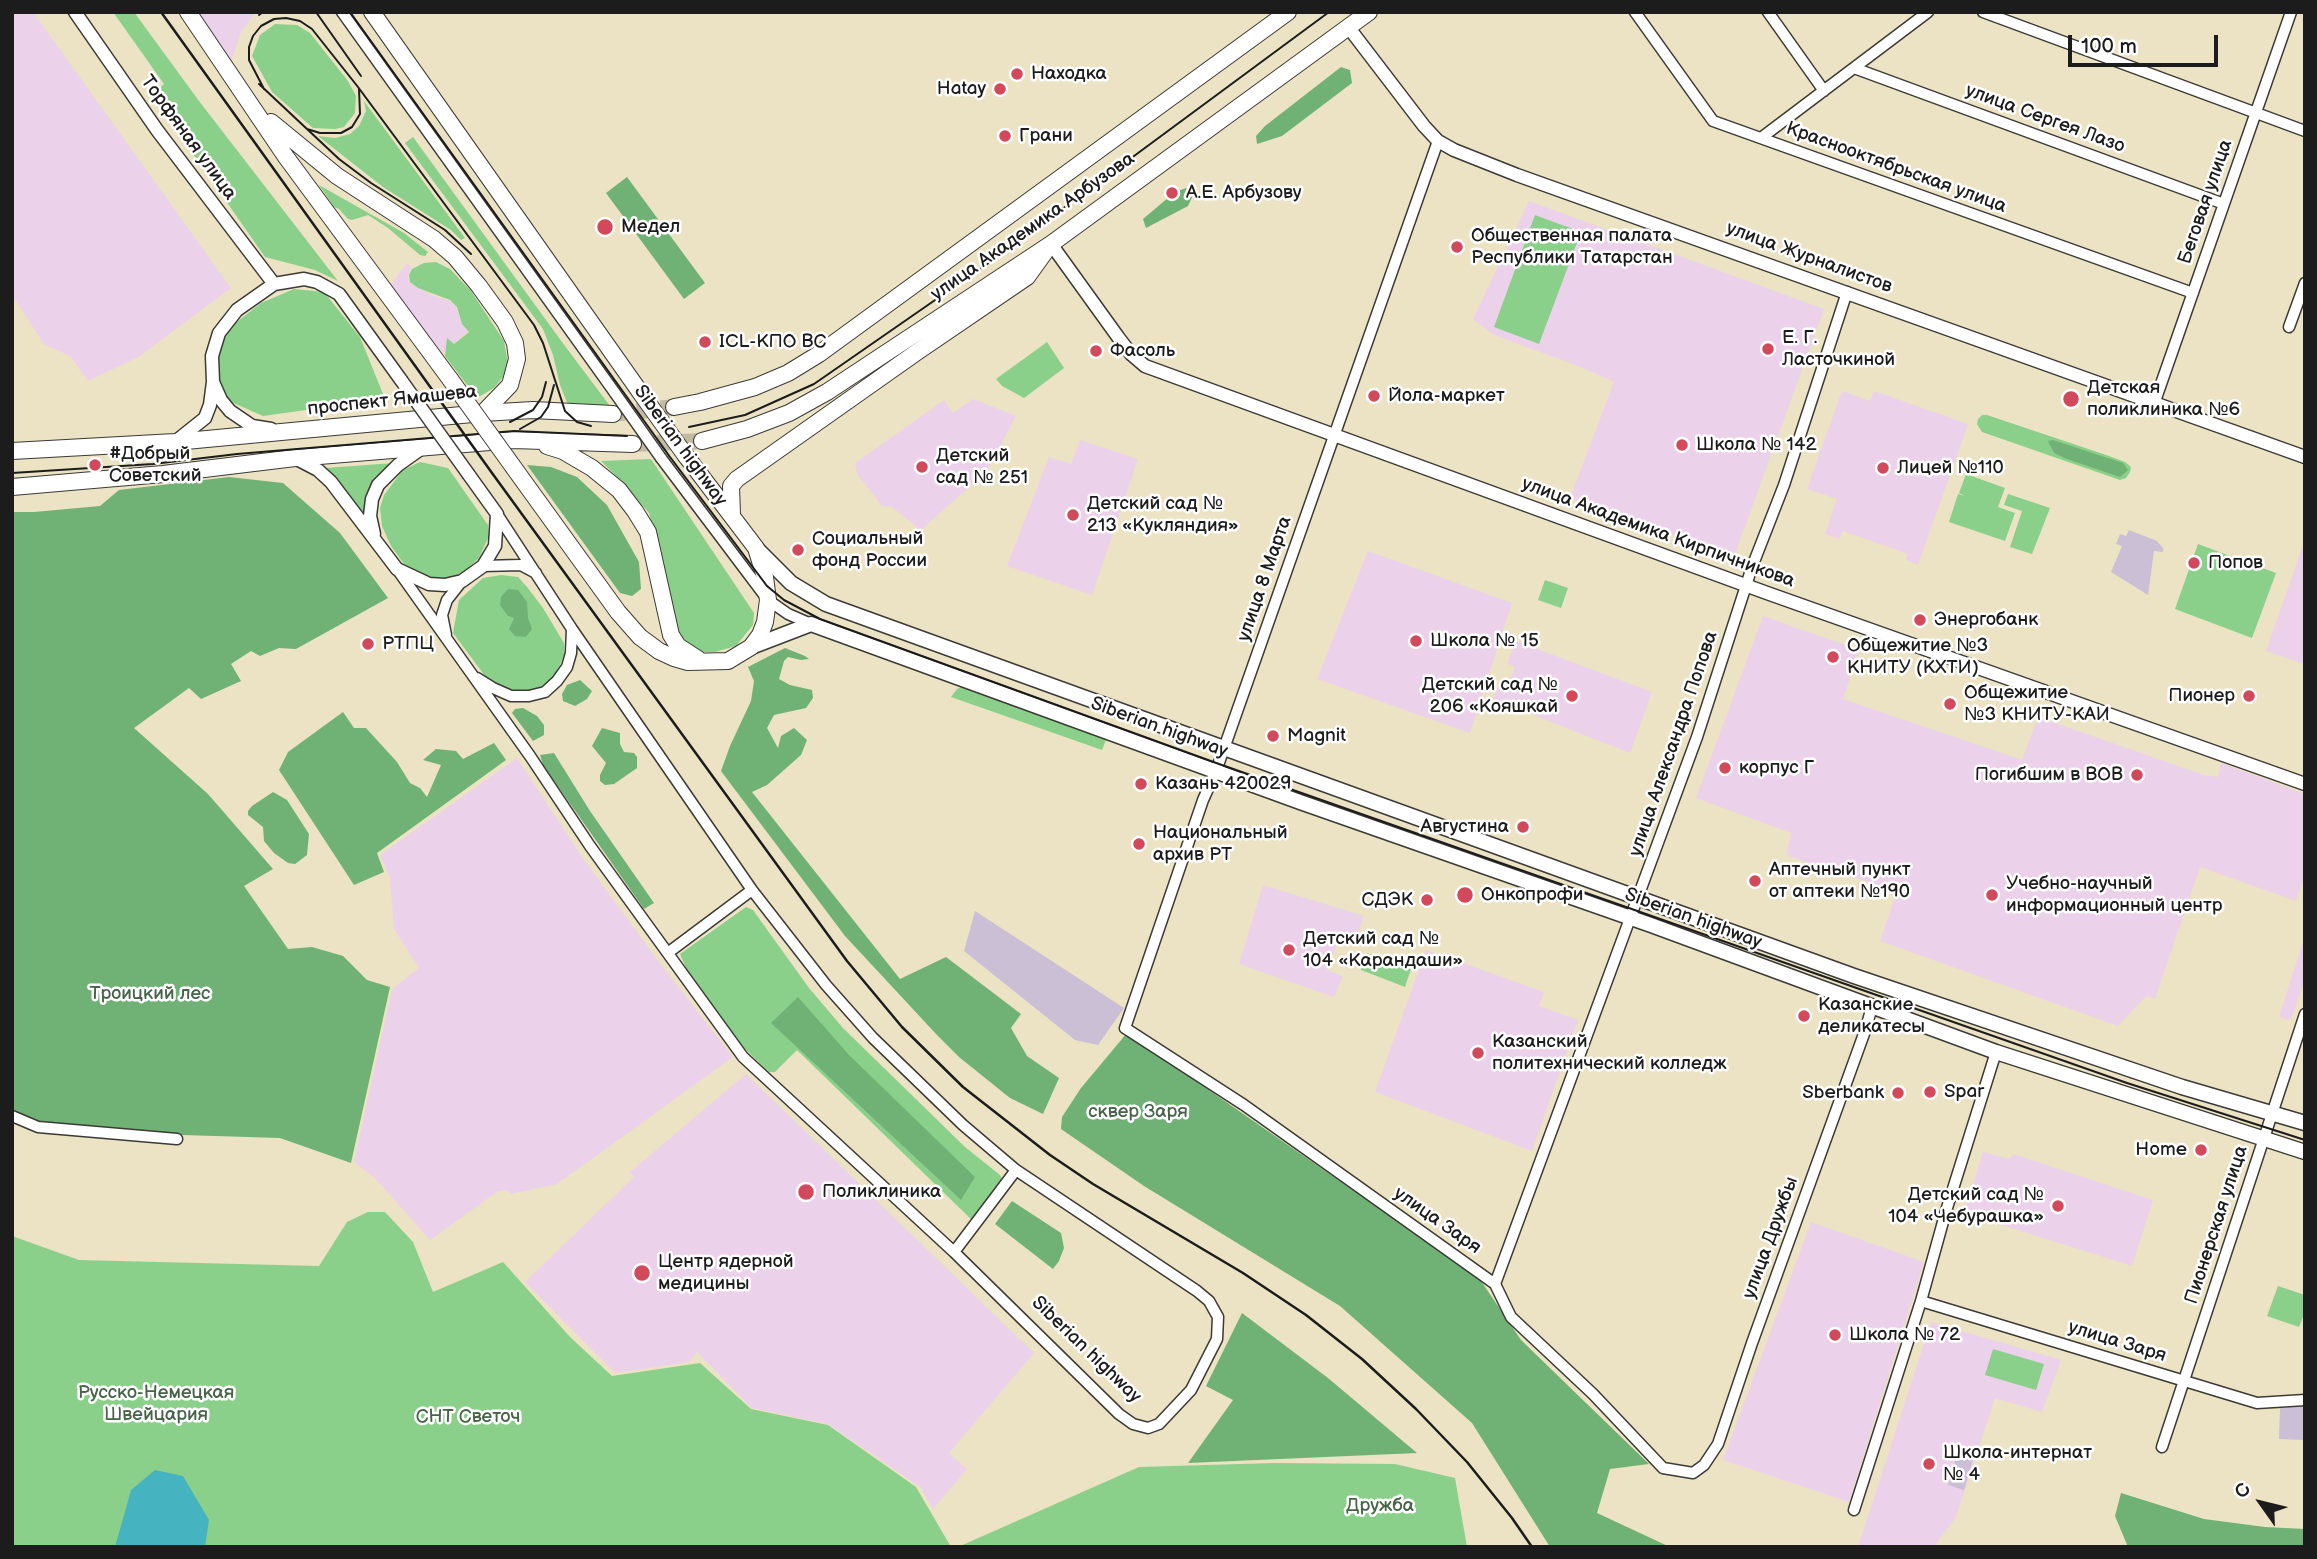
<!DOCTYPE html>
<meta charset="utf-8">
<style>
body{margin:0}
#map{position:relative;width:2317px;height:1559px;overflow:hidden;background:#ebe3c3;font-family:"Balsamiq Sans",sans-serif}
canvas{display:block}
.frame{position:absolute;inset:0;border:14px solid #1c1c1c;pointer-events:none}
.north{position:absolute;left:2226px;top:1468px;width:70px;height:70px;-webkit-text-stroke:5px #fff;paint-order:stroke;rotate:304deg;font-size:19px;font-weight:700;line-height:28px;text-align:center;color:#1c1c1c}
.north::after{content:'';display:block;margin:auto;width:24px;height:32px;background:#1c1c1c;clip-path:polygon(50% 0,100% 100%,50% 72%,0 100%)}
.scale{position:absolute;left:2068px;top:35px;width:150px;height:32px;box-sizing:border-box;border:4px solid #1c1c1c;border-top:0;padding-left:9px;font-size:21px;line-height:24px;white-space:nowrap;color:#1c1c1c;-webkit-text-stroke:5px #fff;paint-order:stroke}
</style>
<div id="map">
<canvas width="2317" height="1559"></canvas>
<div class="frame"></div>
<div class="north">С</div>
<div class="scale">100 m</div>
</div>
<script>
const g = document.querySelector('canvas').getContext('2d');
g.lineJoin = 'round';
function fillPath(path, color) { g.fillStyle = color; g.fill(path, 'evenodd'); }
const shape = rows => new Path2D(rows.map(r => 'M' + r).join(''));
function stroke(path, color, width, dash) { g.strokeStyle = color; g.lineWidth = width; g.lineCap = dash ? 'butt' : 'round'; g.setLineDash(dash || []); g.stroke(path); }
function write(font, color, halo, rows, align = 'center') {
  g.font = font + ' "Balsamiq Sans",sans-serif'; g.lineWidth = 5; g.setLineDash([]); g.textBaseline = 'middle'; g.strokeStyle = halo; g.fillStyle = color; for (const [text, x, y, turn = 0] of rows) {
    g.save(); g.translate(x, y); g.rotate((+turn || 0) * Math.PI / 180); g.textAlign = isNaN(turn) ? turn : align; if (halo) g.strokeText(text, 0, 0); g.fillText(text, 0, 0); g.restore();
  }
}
fillPath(shape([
 [12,12,33,12,231,288,140,356,88,381,70,356,44,344,12,295],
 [198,12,256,12,240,34,231,63],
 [1529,201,1824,309,1734,557,1570,498,1614,382,1581,367,1494,335,1473,319],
 [407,263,411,268,408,275,410,283,431,295,450,301,456,307,462,324,468,331,443,353,389,287],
 [1842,391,1870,401,1874,391,1968,424,1918,565,1906,560,1908,554,1843,531,1839,539,1825,534,1837,499,1807,489],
 [973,399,1016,416,987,471,921,530,892,507,882,506,857,474,855,463,944,400,953,413],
 [1080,440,1138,459,1092,595,1007,566,1049,457,1071,464],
 [2303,545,2305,546,2305,664,2266,651],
 [1368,551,1512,603,1470,733,1317,679],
 [1763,616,1859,650,1843,699,2022,760,2038,717,2204,775,2218,777,2221,763,2305,794,2305,873,2296,901,2200,867,2155,999,2146,996,2118,1026,1880,941,1897,892,1786,855,1791,833,1696,798],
 [1516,641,1652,692,1630,753,1493,699,1499,684,1507,686,1515,667,1507,663],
 [517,758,580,854,658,961,733,1057,557,1184,511,1194,508,1190,498,1191,430,1240,375,1178,354,1162,392,989,419,968,394,929,390,877,380,855],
 [1263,885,1364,916,1357,936,1342,931,1327,970,1343,976,1334,997,1239,964],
 [2305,935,2305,978,2291,1020,2279,1017],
 [1426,950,1544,992,1539,1006,1578,1020,1532,1151,1375,1092],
 [746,1074,1034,1353,949,1453,967,1469,933,1509,920,1487,828,1424,752,1408,697,1352,689,1362,615,1373,525,1282,634,1177,630,1172],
 [1983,1152,2009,1159,2013,1154,2153,1200,2132,1266,1964,1213],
 [1811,1222,1924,1262,1849,1502,1723,1460],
 [1931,1322,2061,1360,2042,1412,1995,1398,1956,1517,1934,1547,1858,1547]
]), '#ecd1ea');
fillPath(shape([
 [2129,530,2157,541,2163,548,2163,552,2154,551,2148,595,2111,572,2122,546,2116,544,2120,534,2126,536],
 [975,911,1124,1008,1098,1045,1075,1040,964,951],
 [2305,1406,2305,1440,2279,1439,2280,1408],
 [1958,1451,1974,1456,1964,1490,1948,1485]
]), '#cbbfd5');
fillPath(shape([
 [113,12,134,12,199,101,338,281,315,270,265,257,152,95,164,84],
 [275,24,297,25,310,33,348,81,356,96,355,113,344,127,335,129,313,128,272,92,252,56,260,35],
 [364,101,465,238,461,240,451,230,383,187,318,136,335,138,350,134,359,126,366,111],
 [413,137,562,342,610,406,568,405,560,385,553,355,543,329,405,143],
 [319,185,404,233,428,252,425,256,420,255,388,228,368,215,352,220,348,219,339,209,334,207],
 [1535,215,1581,232,1539,344,1494,327],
 [436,262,450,269,471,291,504,341,508,364,503,377,494,388,477,398,445,356,447,338,454,344,469,332,462,324,457,307,450,300,418,288,410,282,409,275,412,269,424,263],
 [294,289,324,292,360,337,385,399,263,416,229,401,219,383,217,360,228,329,261,303],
 [1047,342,1064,368,1024,398,1002,386,996,379],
 [1982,415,1987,415,2109,456,2125,462,2131,467,2130,472,2126,478,2120,480,1982,432,1977,424,1978,419],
 [651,459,754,613,753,625,736,646,715,652,699,652,677,634,649,513,626,486,601,461],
 [420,462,448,468,488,525,488,538,479,558,465,571,450,578,428,577,404,564,391,546,382,526,380,508,384,495,403,470],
 [394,463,366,522,325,468],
 [1966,474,2005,488,1998,507,2015,513,2005,541,1949,522,1958,494,1965,496,1959,493],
 [2008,494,2050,508,2032,554,2010,547,2022,511,2004,505],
 [2198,544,2276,573,2252,638,2175,609],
 [501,575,518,577,527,587,543,608,564,643,564,655,556,674,549,682,531,692,517,693,491,684,453,633,459,600,483,578],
 [1545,580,1568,588,1561,608,1538,600],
 [961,687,1106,740,1102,750,951,697,957,689],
 [746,907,753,910,809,988,843,1028,965,1147,1000,1175,1002,1179,999,1185,974,1222,797,1050,775,1072,769,1072,743,1047,687,970,680,954],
 [1367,953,1411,969,1405,987,1361,970],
 [368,1212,385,1212,413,1242,433,1292,503,1262,570,1337,612,1376,700,1363,751,1409,828,1425,916,1487,951,1547,12,1547,12,1236,79,1260,319,1266,347,1222],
 [2278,1286,2305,1295,2305,1312,2299,1327,2267,1316],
 [1993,1349,2044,1364,2036,1390,1985,1375],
 [1274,1463,1395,1464,1455,1478,1467,1547,958,1547,1139,1467]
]), '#8bd08a');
fillPath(shape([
 [1341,67,1350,70,1352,83,1282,136,1257,144,1256,136,1265,126],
 [627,177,705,283,684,299,606,193],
 [1192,186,1194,193,1188,206,1146,228,1143,219,1175,192],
 [2053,440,2123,463,2128,470,2120,477,2067,459,2054,453,2048,441],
 [527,465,551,467,577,477,607,505,639,562,641,589,632,596,620,593],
 [229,477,283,483,340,533,388,598,296,649,279,648,260,656,251,651,231,664,241,681,201,699,189,688,134,728,208,794,273,869,244,886,288,949,312,947,343,956,367,980,390,987,351,1163,280,1138,182,1135,42,1124,12,1111,12,512,34,512,100,506,119,490],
 [508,589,518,590,527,602,528,618,532,629,526,637,515,636,509,629,514,618,508,616,500,605,501,597],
 [785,648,805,656,809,659,801,660,788,657,784,661,779,679,790,685,812,690,813,698,806,708,774,715,767,728,778,748,781,736,794,728,807,740,801,755,767,785,752,792,900,979,946,957,1021,1014,1011,1028,1027,1056,1059,1078,1043,1114,1010,1098,959,1057,937,1035,845,936,721,771,730,746,751,701,754,681,748,667],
 [580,680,592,691,587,699,575,706,563,701,562,694,567,685],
 [523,708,537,716,544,725,544,735,533,741,512,713,515,709],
 [343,712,354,728,366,728,397,762,410,783,420,788,427,797,441,765,423,760,436,749,456,751,463,759,494,743,506,760,377,853,384,872,354,885,279,770,288,752],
 [602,728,620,733,620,744,624,752,634,753,637,757,637,768,614,784,605,785,600,781,600,775,606,763,592,746],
 [554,753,590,811,654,903,644,909,543,765,540,755],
 [273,792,287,800,309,834,307,855,295,864,288,863,274,853,264,841,263,827,248,815,248,811,252,806],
 [798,997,849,1055,975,1177,961,1200,771,1023],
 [1127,1033,1479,1278,1521,1340,1649,1464,1610,1469,1597,1513,1670,1547,1550,1547,1472,1423,1340,1306,1144,1186,1061,1129,1062,1117,1081,1088],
 [1012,1201,1061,1233,1064,1248,1059,1261,1053,1269,995,1224],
 [1242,1313,1328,1378,1417,1453,1188,1463,1233,1400,1206,1386],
 [2121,1493,2204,1519,2265,1527,2305,1529,2305,1547,2128,1547,2115,1516]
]), '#70b276');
fillPath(shape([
 [155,1470,183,1476,209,1520,205,1547,115,1547,131,1490]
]), '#46b4c0');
stroke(shape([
 [613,414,674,407],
 [633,444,702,441]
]), '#c2bba2', 16, [16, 8]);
const minor = shape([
 [342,12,615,393],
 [1635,12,1713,121,2193,293],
 [1768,12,1824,91],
 [1983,12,2305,131],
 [1854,68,2224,204],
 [1761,138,1928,12],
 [1438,141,1241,700,1216,771,1203,800,1125,1028,1244,1105,1495,1284,1511,1317,1593,1394,1663,1468,1693,1473,1704,1465,1718,1444,1752,1343,1865,1031,1872,1007],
 [2289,327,2305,283],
 [2154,404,2291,12],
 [661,458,768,600,788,614,811,624],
 [483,566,521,565,536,573],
 [397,569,530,756,590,846,743,1057,954,1252,1119,1414,1133,1424,1148,1428,1159,1424,1191,1390,1217,1339,1218,1317,1209,1301,1197,1291,1016,1170,963,1125,873,1038,826,985,752,890,572,629,497,514],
 [446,635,442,615,447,600,462,581],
 [477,678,493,688,511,696,529,696,545,692,557,681,567,667,571,653,572,629],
 [669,952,752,890],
 [12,1116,38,1127,177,1139],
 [954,1252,1016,1170],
 [1495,1284,1697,737,1752,567,1784,485,1847,292],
 [1921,1301,2257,1403,2305,1400],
 [2162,1447,2305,1014],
 [1854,1510,1921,1301,1946,1211,1996,1052]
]);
const tertiary = shape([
 [75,12,157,130,274,284],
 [1349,28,1424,126,1438,141,1454,150,1517,175,2305,457],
 [1051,244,1118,337,1131,354,1145,366,1767,593,2305,784],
 [271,429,252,426,230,411,221,400,213,382,212,356,219,333,237,310,274,284,304,279,317,282,339,294,401,380],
 [175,442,205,418,210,405,213,382],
 [295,458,318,470,331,482,397,569,429,584,445,585,462,581,483,566,495,546,497,514,469,475],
 [374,534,370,516,372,499,378,485,398,465,422,448]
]);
const secondary = shape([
 [756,548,791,583,826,604,1854,976,2182,1087,2305,1123],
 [751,647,811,624,1300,802,1651,925,1996,1052,2305,1152]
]);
const primary = shape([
 [188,12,286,157,450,379],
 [372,12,640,392],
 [271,122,337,176,434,239,455,257,479,286,505,322,515,343,517,359,510,385,483,413],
 [674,407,700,402,755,387,788,373,819,354,1288,12],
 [702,441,747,429,789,413,827,392,1051,244,1369,12],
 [547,446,563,451,592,468,619,490,635,511,648,532,671,635,678,646,698,659],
 [12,451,175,442,483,413,533,410,613,414],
 [514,468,618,612,640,637,659,651,674,658,688,662,728,661,751,647,760,635,765,622,768,600,765,577,756,548,686,456],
 [12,487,163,474,295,458,514,440,633,444],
 [732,514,731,486,737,479,917,352,1027,277,1045,252]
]);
stroke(minor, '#3b3a35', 13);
stroke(tertiary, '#3b3a35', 15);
stroke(secondary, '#3b3a35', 17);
stroke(primary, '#3b3a35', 18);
stroke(minor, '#fff', 10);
stroke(tertiary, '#fff', 12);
stroke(secondary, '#fff', 14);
stroke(primary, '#fff', 16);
stroke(shape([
 [316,12,361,76],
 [350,12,670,457,767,586,784,600,820,619,1219,764,2127,1083,2305,1140],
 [259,15,263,12],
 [259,84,339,159,371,183,445,230,471,254],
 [264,89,249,60,249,47,253,36,261,26,274,19,286,18,300,21,312,29,358,87,534,325,543,343,565,411,577,422,591,426],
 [307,129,320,133,341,133,352,127,360,114,359,89],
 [510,422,533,410,542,397,546,382],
 [689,427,745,415,814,384,1000,255,1329,12],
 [520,429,541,417,548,407,554,385],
 [12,473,153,464,237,454,514,431,627,436]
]), '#1c1c1c', 2);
stroke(shape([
 [161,12,492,473,847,961,902,1027,963,1087,1050,1155,1093,1184,1243,1273,1306,1315,1362,1359,1416,1409,1467,1462,1512,1518,1532,1547]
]), '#1c1c1c', 2.5);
const minorBridge = shape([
 [615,393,661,458]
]);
const tertiaryBridge = shape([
 [401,380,469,475]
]);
const primaryBridge = shape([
 [450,379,514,468],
 [640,392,686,456]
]);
stroke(minorBridge, '#3b3a35', 13, []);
stroke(tertiaryBridge, '#3b3a35', 15, []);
stroke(primaryBridge, '#3b3a35', 18, []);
stroke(minorBridge, '#fff', 10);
stroke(tertiaryBridge, '#fff', 12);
stroke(primaryBridge, '#fff', 16);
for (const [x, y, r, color] of [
 [1017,74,7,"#d1495b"],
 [1000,89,7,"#d1495b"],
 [1005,136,7,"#d1495b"],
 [1172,193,7,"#d1495b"],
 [605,227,9,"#d1495b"],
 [1457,247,7,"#d1495b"],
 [705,342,7,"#d1495b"],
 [1768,349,7,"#d1495b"],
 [1096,351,7,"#d1495b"],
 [1374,396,7,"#d1495b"],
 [2071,399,9,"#d1495b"],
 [1682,445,7,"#d1495b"],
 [95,465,7,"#d1495b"],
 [922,467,7,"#d1495b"],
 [1883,468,7,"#d1495b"],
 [1073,515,7,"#d1495b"],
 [798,550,7,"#d1495b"],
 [2194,563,7,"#d1495b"],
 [1920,620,7,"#d1495b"],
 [1416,641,7,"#d1495b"],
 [368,644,7,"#d1495b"],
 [1833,657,7,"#d1495b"],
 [1572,696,7,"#d1495b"],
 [2249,696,7,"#d1495b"],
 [1950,704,7,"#d1495b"],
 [1273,736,7,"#d1495b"],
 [1725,768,7,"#d1495b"],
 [2137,775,7,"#d1495b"],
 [1141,784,7,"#d1495b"],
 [1523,827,7,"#d1495b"],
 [1139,844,7,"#d1495b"],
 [1755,881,7,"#d1495b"],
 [1465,895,9,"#d1495b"],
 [1992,895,7,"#d1495b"],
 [1427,900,7,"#d1495b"],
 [1289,950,7,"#d1495b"],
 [1804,1016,7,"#d1495b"],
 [1478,1053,7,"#d1495b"],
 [1930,1092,7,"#d1495b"],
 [1898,1093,7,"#d1495b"],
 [2201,1150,7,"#d1495b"],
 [806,1192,9,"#d1495b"],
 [2058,1206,7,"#d1495b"],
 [642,1273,9,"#d1495b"],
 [1835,1335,7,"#d1495b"],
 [1929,1464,7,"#d1495b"]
]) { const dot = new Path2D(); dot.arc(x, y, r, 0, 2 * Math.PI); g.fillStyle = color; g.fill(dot); stroke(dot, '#fff', 2.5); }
write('19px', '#1c1c1c', '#fff', [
 ["Находка",1031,74],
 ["Hatay",986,89,"right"],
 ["Грани",1019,136],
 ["А.Е. Арбузову",1186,193],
 ["Медел",621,227],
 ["Общественная палата",1471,236],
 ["Республики Татарстан",1471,258],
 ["Е. Г.",1782,338],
 ["Ласточкиной",1782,360],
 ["ICL-КПО ВС",719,342],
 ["Фасоль",1110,351],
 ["Детская",2087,388],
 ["поликлиника №6",2087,410],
 ["Йола-маркет",1388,396],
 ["Школа № 142",1696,445],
 ["#Добрый",109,454],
 ["Советский",109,476],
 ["Детский",936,456],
 ["сад № 251",936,478],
 ["Лицей №110",1897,468],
 ["Детский сад №",1087,504],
 ["213 «Кукляндия»",1087,526],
 ["Социальный",812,539],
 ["фонд России",812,561],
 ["Попов",2208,563],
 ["Энергобанк",1934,620],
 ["Школа № 15",1430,641],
 ["РТПЦ",382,644],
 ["Общежитие №3",1847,646],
 ["КНИТУ (КХТИ)",1847,668],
 ["Детский сад №",1558,685,"right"],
 ["206 «Кояшкай",1558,707,"right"],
 ["Общежитие",1964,693],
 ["№3 КНИТУ-КАИ",1964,715],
 ["Пионер",2235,696,"right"],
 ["Magnit",1287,736],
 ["корпус Г",1739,768],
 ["Погибшим в ВОВ",2123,775,"right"],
 ["Казань 420029",1155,784],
 ["Августина",1509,827,"right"],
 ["Национальный",1153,833],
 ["архив РТ",1153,855],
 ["Аптечный пункт",1769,870],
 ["от аптеки №190",1769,892],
 ["Учебно-научный",2006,884],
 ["информационный центр",2006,906],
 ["Онкопрофи",1481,895],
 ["СДЭК",1413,900,"right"],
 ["Детский сад №",1303,939],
 ["104 «Карандаши»",1303,961],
 ["Казанские",1818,1005],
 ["деликатесы",1818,1027],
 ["Казанский",1492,1042],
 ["политехнический колледж",1492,1064],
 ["Spar",1944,1092],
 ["Sberbank",1884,1093,"right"],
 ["Home",2187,1150,"right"],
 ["Поликлиника",822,1192],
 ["Детский сад №",2044,1195,"right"],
 ["104 «Чебурашка»",2044,1217,"right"],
 ["Центр ядерной",658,1262],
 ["медицины",658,1284],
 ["Школа № 72",1849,1335],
 ["Школа-интернат",1943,1453],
 ["№ 4",1943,1475]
], 'left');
write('19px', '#1c1c1c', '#fff', [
 ["улица Сергея Лазо",2045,119,20],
 ["Торфяная улица",188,138,54],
 ["Краснооктябрьская улица",1896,168,20],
 ["Беговая улица",2206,202,-71],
 ["улица Академика Арбузова",1033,227,-35],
 ["улица Журналистов",1809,258,20],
 ["проспект Ямашева",392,401,-6],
 ["Siberian highway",680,446,54],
 ["улица Академика Кирпичникова",1658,533,20],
 ["улица 8 Марта",1265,579,-71],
 ["Siberian highway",1159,728,20],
 ["улица Александра Попова",1674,744,-71],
 ["Siberian highway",1693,919,20],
 ["улица Заря",1437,1221,35],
 ["Пионерская улица",2217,1225,-72],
 ["улица Дружбы",1771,1238,-70],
 ["улица Заря",2117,1342,17],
 ["Siberian highway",1086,1350,44]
]);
write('19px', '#486448', '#fff', [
 ["Троицкий лес",150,994],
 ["сквер Заря",1138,1112],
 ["Русско-Немецкая",156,1393],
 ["Швейцария",156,1415],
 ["СНТ Светоч",468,1417],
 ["Дружба",1380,1506]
]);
</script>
